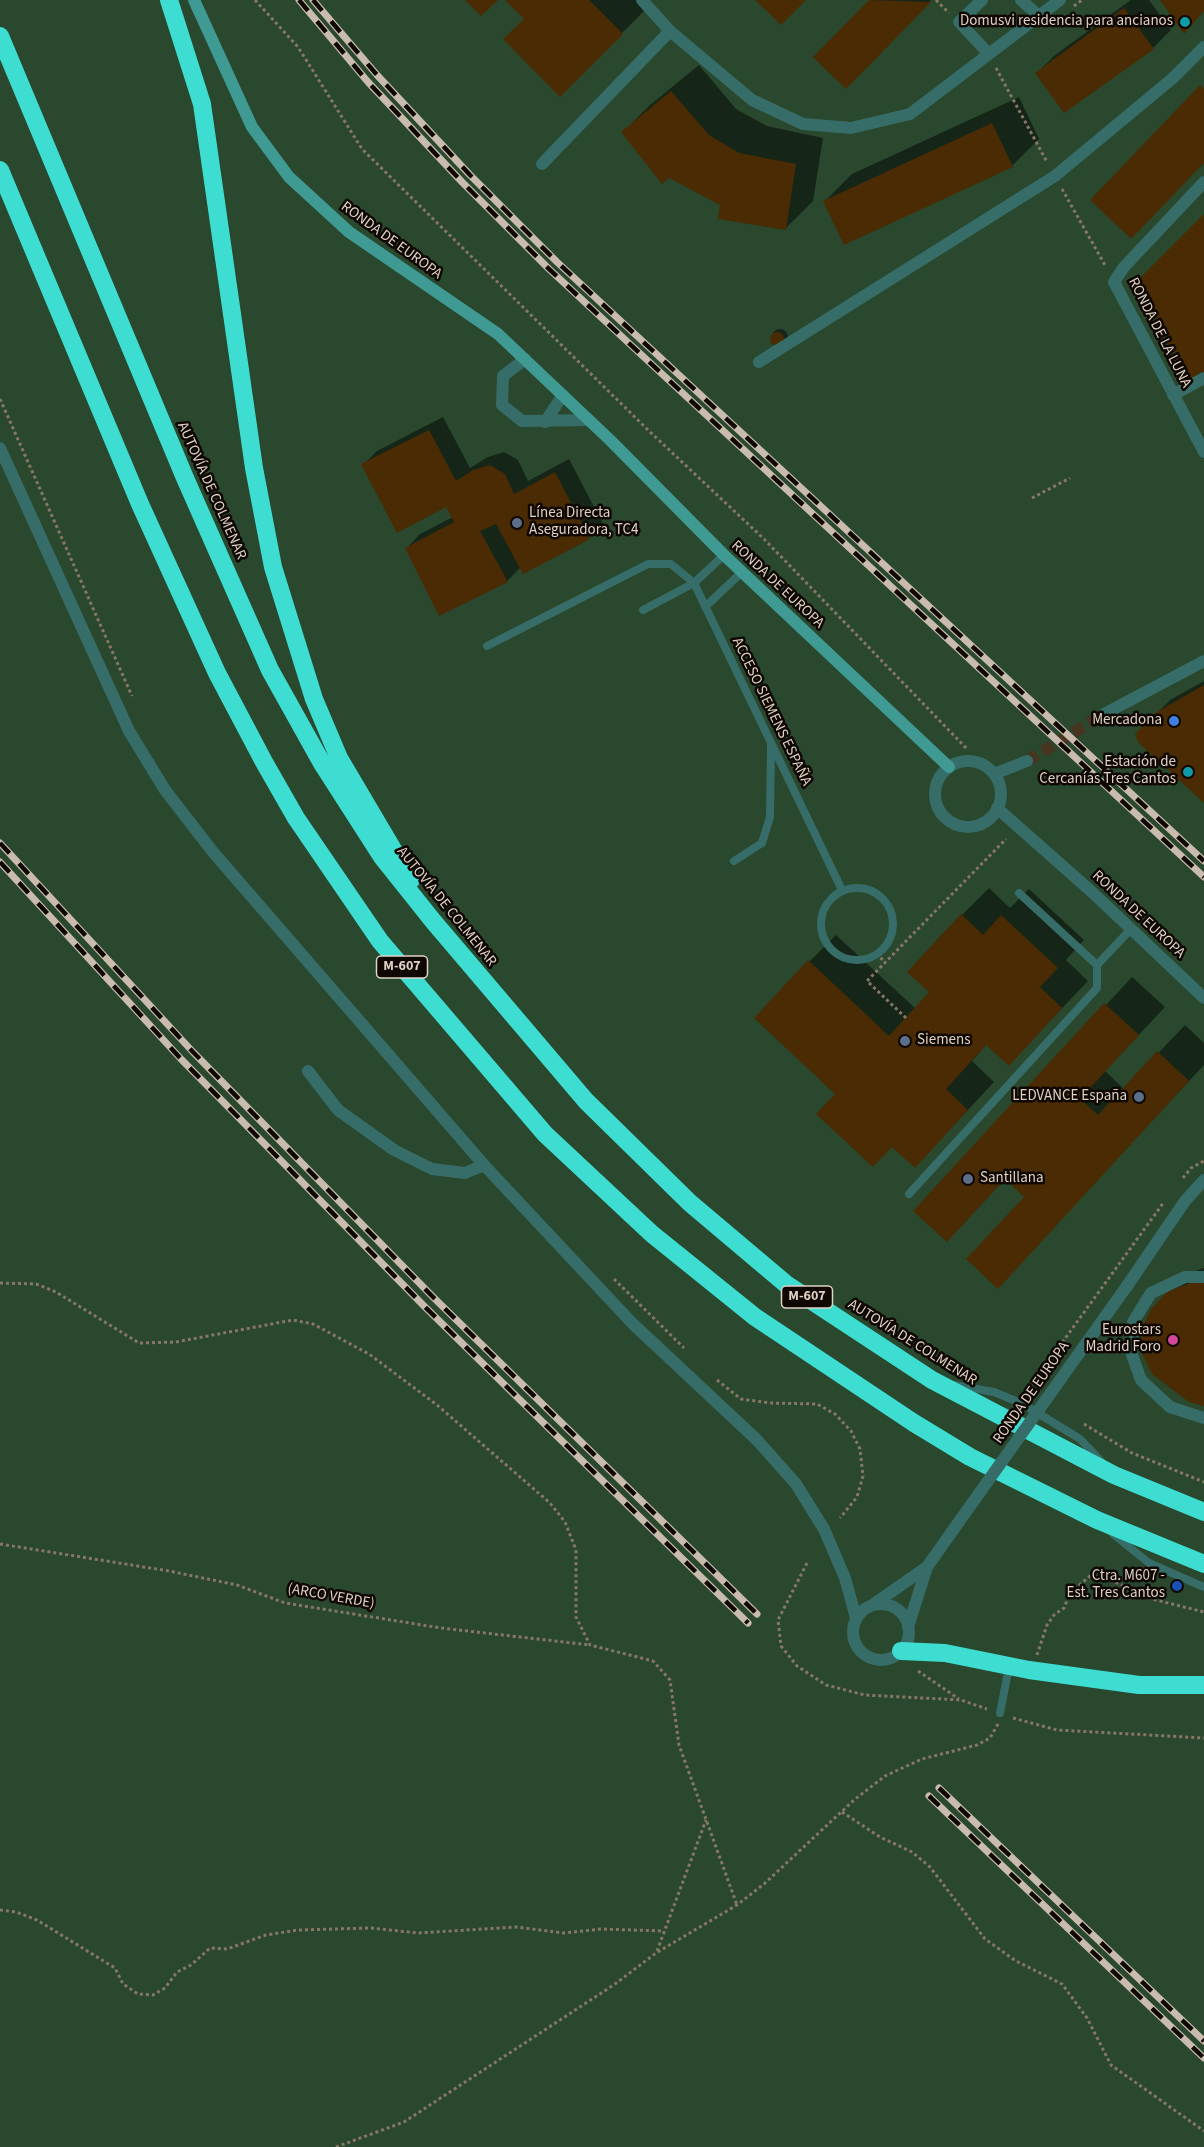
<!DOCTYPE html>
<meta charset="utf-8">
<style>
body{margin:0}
canvas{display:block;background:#2d1904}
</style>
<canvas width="1204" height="2147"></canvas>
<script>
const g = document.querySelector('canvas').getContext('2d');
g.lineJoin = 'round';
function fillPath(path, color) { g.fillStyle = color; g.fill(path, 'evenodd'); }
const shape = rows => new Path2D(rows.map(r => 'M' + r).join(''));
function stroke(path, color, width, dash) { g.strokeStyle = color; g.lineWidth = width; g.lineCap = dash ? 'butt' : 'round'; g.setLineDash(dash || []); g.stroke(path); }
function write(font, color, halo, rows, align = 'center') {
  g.font = font + ' "Source Sans 3",sans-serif'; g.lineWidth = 5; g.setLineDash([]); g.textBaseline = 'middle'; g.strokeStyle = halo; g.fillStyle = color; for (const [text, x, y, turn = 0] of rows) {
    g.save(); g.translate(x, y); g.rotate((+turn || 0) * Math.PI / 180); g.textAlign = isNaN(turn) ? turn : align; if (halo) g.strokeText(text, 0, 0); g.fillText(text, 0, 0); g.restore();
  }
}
fillPath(shape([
 [0,0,1204,0,1204,2147,0,2147]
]), '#29482d');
fillPath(shape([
 [507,0,643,0,649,6,560,95,526,18],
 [871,0,931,0,846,87],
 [1131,0,1149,0,1171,30,1153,48,1037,73,1055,55],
 [699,65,736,109,767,126,823,138,813,201,786,228,623,132,650,105],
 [1019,97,1039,139,1012,166,825,201,852,174],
 '772 337a8 8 0 1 1 16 0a8 8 0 1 1-16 0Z',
 [443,417,470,468,488,457,504,452,518,460,528,481,569,459,603,524,589,538,523,572,521,567,507,581,407,548,420,534,453,517,447,505,363,465,377,451],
 [1204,681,1204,801,1156,714,1170,700],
 [989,888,1010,908,1029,889,1084,940,1066,960,1088,981,1009,1064,987,1044,972,1061,994,1082,941,1139,837,1094,809,962,836,935,916,1009,931,992,962,915],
 [1132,977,1165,1007,1105,1071,1124,1089,1185,1025,1204,1043,1204,1065,998,1287,1026,1196,1006,1178,947,1240,915,1211],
 [1204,1268,1204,1405,1153,1308,1187,1274]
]), '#0007');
fillPath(shape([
 [465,0,498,0,481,16],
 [505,0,589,0,623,34,560,97,503,39,524,19],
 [755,0,806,0,781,25],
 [869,0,931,2,846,89,813,57],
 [1160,0,1204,0,1204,11,1184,34],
 [1124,8,1154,49,1064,113,1035,73],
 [1200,85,1204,89,1204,163,1131,239,1090,200],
 [671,91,709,135,739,153,796,164,786,230,718,219,720,205,669,178,662,184,621,132],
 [992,123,1013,167,844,245,823,201],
 [1204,214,1204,372,1189,380,1135,283],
 '770 339a7 7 0 1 1 14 0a7 7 0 1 1-14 0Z',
 [429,430,456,481,473,470,490,465,505,474,514,494,555,472,590,539,523,574,496,524,480,531,508,582,439,616,405,548,454,522,446,507,397,533,361,464],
 [1204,685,1204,803,1138,742,1135,734,1155,713],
 [961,914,983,935,1001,915,1058,968,1040,987,1062,1008,1009,1066,986,1045,946,1089,968,1110,915,1168,892,1147,873,1167,816,1114,835,1094,754,1018,808,960,889,1036,929,992,907,972],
 [1104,1003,1139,1035,1080,1099,1098,1115,1157,1051,1189,1081,998,1289,966,1259,1024,1197,1005,1179,947,1242,913,1211],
 [1190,1283,1204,1283,1204,1406,1189,1402,1152,1374,1142,1353,1142,1327,1152,1308,1167,1292]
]), '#4a2b03');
stroke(shape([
 [1027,761,1104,714]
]), '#483521', 12, [12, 6]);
stroke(shape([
 [255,0,298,47,362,149,648,430,764,539,968,750],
 [936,0,949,13],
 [1074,6,1082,0],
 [996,68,1047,162],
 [1062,189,1106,267],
 [0,399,132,696],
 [1032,498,1070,478],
 [876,954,885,962],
 [906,1018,867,981,1006,839],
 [1183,1178,1191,1168,1204,1161],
 [614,1279,684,1348],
 [0,1283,36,1284,56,1292,139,1343,176,1342,293,1320,313,1324,369,1354,437,1405,550,1503,565,1522,576,1550,576,1617,590,1645,653,1661,670,1680,679,1745,737,1905],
 [717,1380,741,1399,770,1403,817,1404,835,1414,851,1431,860,1449,863,1476,857,1497,840,1518],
 [1027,1391,1164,1202],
 [1084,1424,1132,1453,1204,1482],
 [0,1544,169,1571,237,1585,285,1603,441,1628,590,1645],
 [807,1563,778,1620,781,1646,797,1666,826,1685,865,1695,961,1700,987,1709],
 [1037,1655,1047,1625,1054,1615,1064,1608,1070,1593,1090,1576,1098,1574,1152,1599,1204,1612],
 [918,1671,959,1699],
 [1013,1718,1057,1730,1204,1738],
 [842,1812,880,1837,912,1852,930,1867,985,1939,1016,1961,1062,1984,1087,2018,1111,2065,1204,2131],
 [0,1910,16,1912,37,1920,115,1968,123,1984,138,1994,153,1995,165,1988,177,1972,191,1965,210,1948,227,1949,266,1935,298,1930,371,1928,418,1933,516,1927,564,1933,601,1929,664,1931],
 [657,1951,706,1820],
 [336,2147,404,2122,615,1984,656,1953,737,1905,764,1884,854,1800,885,1776,922,1759,977,1745,990,1738,998,1724]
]), '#876', 3, [3, 3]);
stroke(shape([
 [705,607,742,572],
 [643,610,694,583,724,555],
 [487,646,648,564,671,564,694,583,842,890],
 [734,861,762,843,770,817,771,746],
 '821 924a36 36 0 1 1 72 0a36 36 0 1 1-72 0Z',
 [1019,893,1097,965],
 [909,1194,1097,988,1097,965,1131,929],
 [954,1385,994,1392,1023,1404,1080,1439,1101,1461],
 [1113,1534,1149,1563,1204,1587],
 [1000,1713,1009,1667]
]), '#376d69', 8);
stroke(shape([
 [642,0,670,31,752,100,803,124,851,128,910,114,1060,0],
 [982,0,959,22,989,54],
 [1021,0,1039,16],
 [542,164,670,31],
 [1204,182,1124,267,1114,282,1204,452],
 [525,359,503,376,502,405,522,421,589,420],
 [759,362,1055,176,1173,78,1204,47],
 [1173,395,1204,378],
 [545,422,563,395],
 [0,448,129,731,165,790,213,852,484,1165,632,1323,757,1440,796,1484,824,1529,845,1578,856,1618],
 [1104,714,1204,661],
 '935 794a33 33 0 1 1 66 0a33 33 0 1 1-66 0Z',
 [994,774,1027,761],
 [997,808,1093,893,1204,998],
 [308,1071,338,1110,394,1150,432,1169,465,1173,484,1165],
 [1204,1277,1185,1277,1151,1293,1133,1322,1132,1355,1141,1380,1170,1407,1204,1418],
 [1127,1286,1185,1201,1204,1180],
 '853 1632a28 28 0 1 1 56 0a28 28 0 1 1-56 0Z',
 [871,1606,927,1567],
 [908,1627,927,1567,958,1523]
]), '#376d69', 12);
stroke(shape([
 [194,0,252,127,289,177,349,232,498,334,610,440,724,555,949,767]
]), '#3e9a93', 12);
stroke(shape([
 [169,0,202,104,254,468,273,567,314,699,339,758,411,880],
 [0,36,185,478,270,670,323,765,382,857,433,921,586,1101,690,1203,786,1284,932,1380,1114,1475,1204,1512],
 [0,170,140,504,217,673,264,762,296,818,380,941,545,1134,652,1234,755,1317,914,1423,970,1457,1097,1520,1204,1564],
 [901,1651,945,1653,1029,1670,1139,1685,1204,1685]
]), '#3eddd2', 18);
const rail = shape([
 [299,0,368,82,462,182,549,269,1204,877],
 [313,0,377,75,470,175,557,262,1204,861],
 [0,843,193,1052,434,1298,757,1614],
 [0,862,181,1059,424,1306,748,1623],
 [939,1788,1204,2041],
 [929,1796,1204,2058]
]);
stroke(rail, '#c9bbad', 7);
stroke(rail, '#0f0702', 4.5, [14]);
stroke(shape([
 [958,1523,1127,1286]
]), '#376d69', 12);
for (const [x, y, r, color] of [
 [1185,22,6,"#0f9aa8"],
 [517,523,6,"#5c6f8a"],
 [1174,721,6,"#3f7fe0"],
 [1188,772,6,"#0f9aa8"],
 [905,1041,6,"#5c6f8a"],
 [1139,1097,6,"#5c6f8a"],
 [968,1179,6,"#5c6f8a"],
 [1173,1340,6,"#d1479c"],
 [1177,1586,6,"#1a4fb4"]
]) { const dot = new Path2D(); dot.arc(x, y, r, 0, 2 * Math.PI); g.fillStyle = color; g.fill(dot); stroke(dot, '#0f0702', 2); }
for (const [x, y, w] of [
 [402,967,51],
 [807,1297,51]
]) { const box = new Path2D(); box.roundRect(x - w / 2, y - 11, w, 22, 4.5); g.fillStyle = '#0f0702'; g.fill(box); stroke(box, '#dfd2c5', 1.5); }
write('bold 14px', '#dfd2c5', null, [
 ["M-607",402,967],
 ["M-607",807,1297]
]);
write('15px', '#dfd2c5', '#0f0702', [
 ["Domusvi residencia para ancianos",1173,22],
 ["Línea Directa",529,514,"left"],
 ["Aseguradora, TC4",529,531,"left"],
 ["Mercadona",1162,721],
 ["Estación de",1176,763],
 ["Cercanías Tres Cantos",1176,780],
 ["Siemens",917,1041,"left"],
 ["LEDVANCE España",1127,1097],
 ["Santillana",980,1179,"left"],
 ["Eurostars",1161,1331],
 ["Madrid Foro",1161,1348],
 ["Ctra. M607 -",1165,1577],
 ["Est. Tres Cantos",1165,1594]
], 'right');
write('15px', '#dfd2c5', '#0f0702', [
 ["RONDA DE EUROPA",391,241,36],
 ["RONDA DE LA LUNA",1159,333,63],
 ["AUTOVÍA DE COLMENAR",211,491,66],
 ["RONDA DE EUROPA",777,585,43],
 ["ACCESO SIEMENS ESPAÑA",771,712,64],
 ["AUTOVÍA DE COLMENAR",446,907,51],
 ["RONDA DE EUROPA",1138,915,43],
 ["AUTOVÍA DE COLMENAR",912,1343,32],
 ["RONDA DE EUROPA",1032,1393,-55],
 ["(ARCO VERDE)",331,1597,10]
]);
</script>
